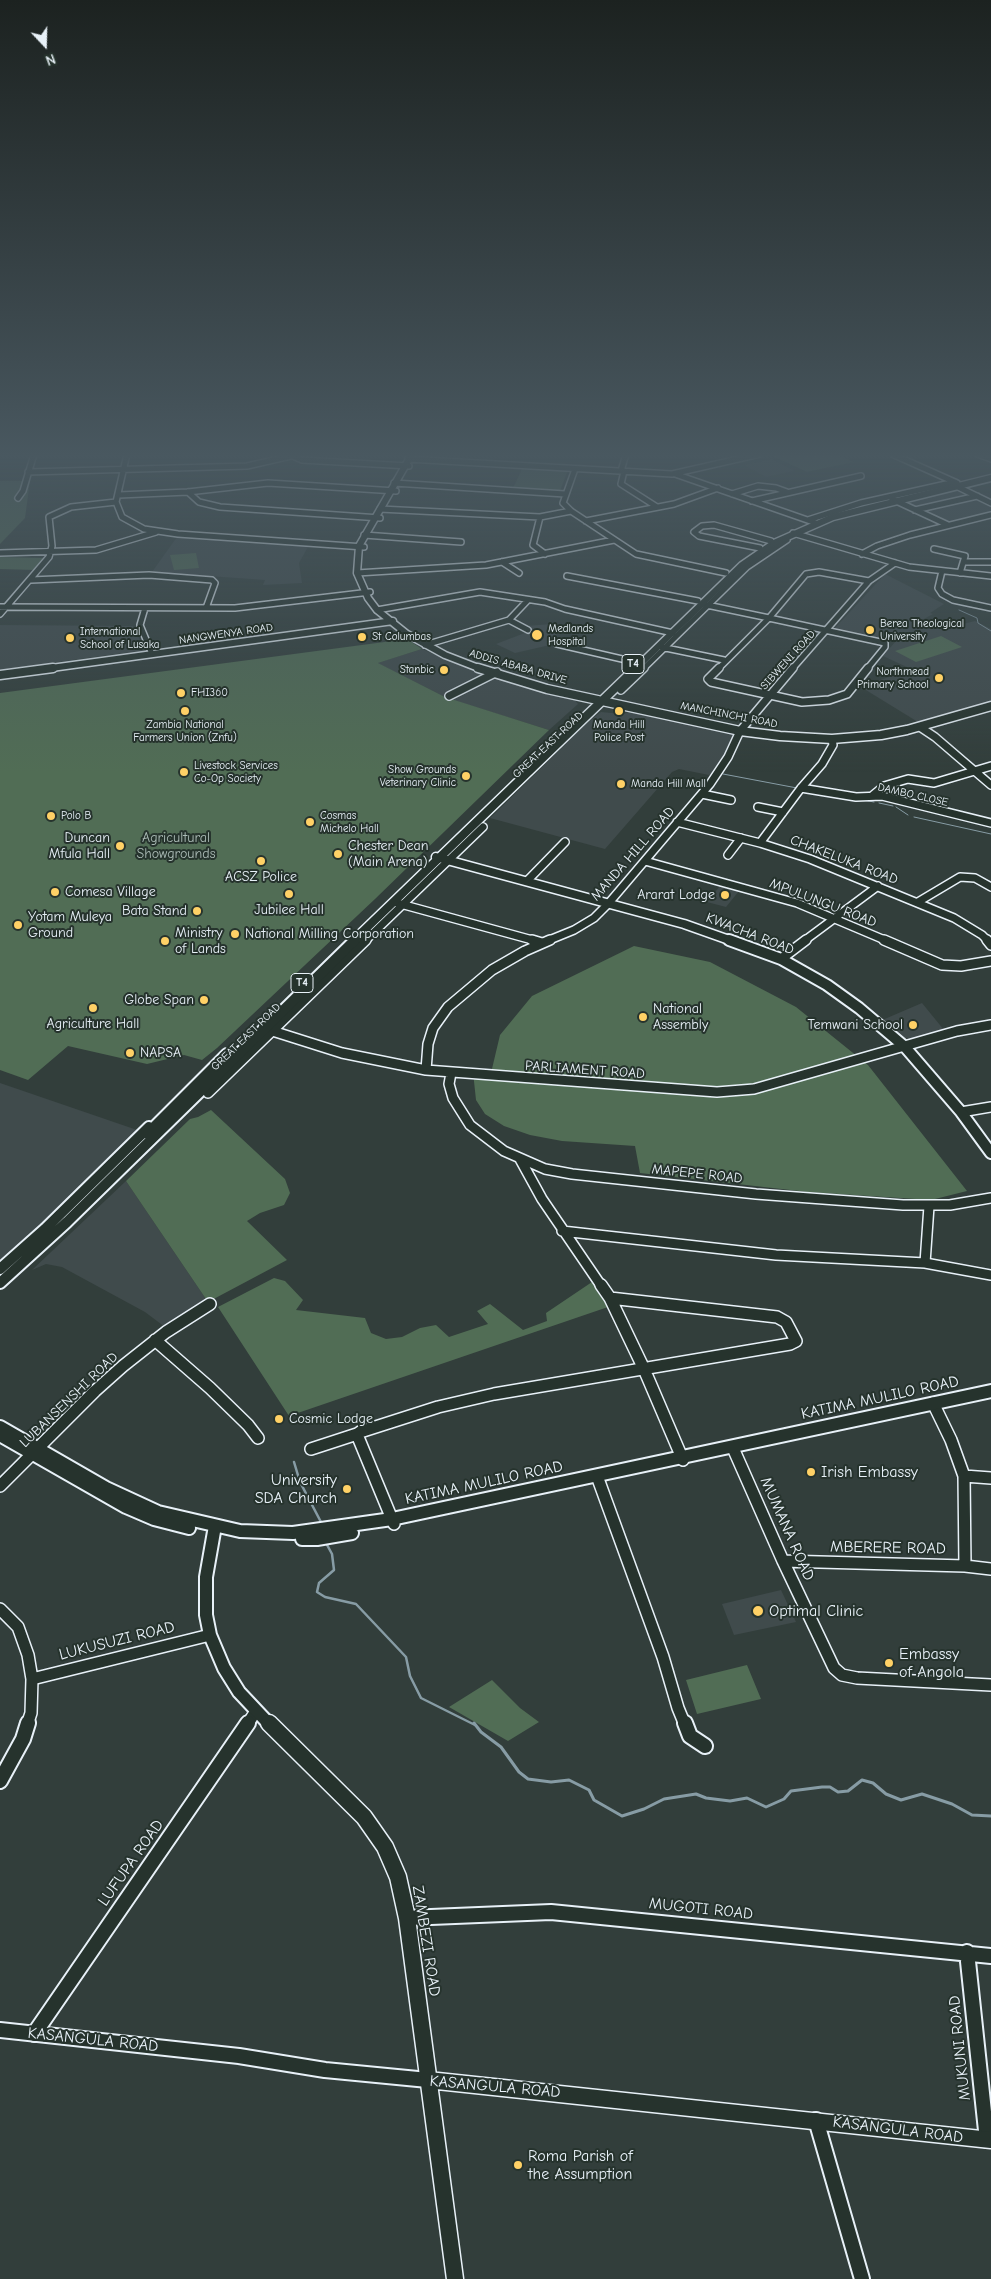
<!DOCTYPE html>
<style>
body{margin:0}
#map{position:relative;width:991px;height:2279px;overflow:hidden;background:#323e3b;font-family:"Comic Neue",sans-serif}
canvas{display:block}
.north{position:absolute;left:20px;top:20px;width:50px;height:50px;-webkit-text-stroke:4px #26332d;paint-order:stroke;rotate:159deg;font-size:14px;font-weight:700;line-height:20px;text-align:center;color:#e8f1f8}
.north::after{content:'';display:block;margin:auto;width:18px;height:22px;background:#e8f1f8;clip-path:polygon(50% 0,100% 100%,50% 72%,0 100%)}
</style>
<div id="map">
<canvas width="991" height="2279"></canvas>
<div class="north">N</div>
</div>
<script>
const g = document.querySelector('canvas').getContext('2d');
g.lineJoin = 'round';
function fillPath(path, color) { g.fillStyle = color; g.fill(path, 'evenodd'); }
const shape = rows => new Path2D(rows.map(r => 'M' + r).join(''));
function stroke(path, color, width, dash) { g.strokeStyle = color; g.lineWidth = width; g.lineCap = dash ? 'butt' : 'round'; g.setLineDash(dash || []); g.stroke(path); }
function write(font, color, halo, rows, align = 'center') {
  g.font = font + ' "Comic Neue",sans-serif'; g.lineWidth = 4; g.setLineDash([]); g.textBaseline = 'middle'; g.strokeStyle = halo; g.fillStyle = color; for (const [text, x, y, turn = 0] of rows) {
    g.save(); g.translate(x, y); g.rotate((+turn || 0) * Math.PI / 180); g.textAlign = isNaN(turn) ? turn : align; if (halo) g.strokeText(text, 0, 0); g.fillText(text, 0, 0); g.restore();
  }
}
fillPath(shape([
 [772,459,795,471,766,477,744,465],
 [958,489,991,504,991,515,949,526,901,503],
 [177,537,309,545,299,563,302,583,263,585,265,580,152,572],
 [885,574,944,604,930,613,933,614,922,620,943,629,975,621,991,629,991,700,918,722,861,687,911,669,883,656,896,641,835,628],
 [553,624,558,640,550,645,515,653,496,644,530,631,525,626],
 [0,625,133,626,145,650,0,670],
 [422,649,459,665,490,675,445,697,377,663],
 [491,676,574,699,578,704,549,730,446,698],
 [640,710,740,731,713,774,709,775,679,769,672,772,605,849,490,818,588,722,601,712,622,714],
 [720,886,739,891,726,907,707,902],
 [922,1003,944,1030,915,1040,900,1037,880,1021],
 [0,1083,140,1131,0,1262],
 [126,1181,208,1302,165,1327,145,1312,62,1267,46,1264,32,1270],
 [781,1590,796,1622,734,1635,722,1604]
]), '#404b4c');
fillPath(shape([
 [782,454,835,454,854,462,807,472,772,456],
 [523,467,568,470,560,491,513,488],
 [0,481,30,481,25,518,0,544],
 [196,553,199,568,174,570,170,555],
 [0,557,43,558,35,570,0,569],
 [941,636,962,647,916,662,895,651],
 [407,639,422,649,378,663,445,697,549,730,375,899,217,1048,202,1060,184,1055,147,1064,68,1046,28,1080,0,1070,0,693],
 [634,946,710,962,796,1007,868,1065,967,1191,931,1200,808,1192,640,1173,635,1146,562,1141,530,1135,504,1126,485,1114,476,1100,473,1072,491,1073,500,1035,532,996],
 [211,1110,285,1179,290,1193,284,1205,260,1213,247,1221,287,1260,208,1302,126,1181,190,1119,198,1117],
 [274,1278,285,1281,303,1300,296,1310,365,1318,371,1333,386,1339,402,1337,420,1328,436,1325,449,1337,488,1324,477,1311,490,1304,523,1330,547,1321,546,1313,592,1282,608,1307,289,1416,218,1307],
 [747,1665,761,1699,697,1714,686,1680],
 [492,1680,520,1708,539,1722,508,1741,449,1707]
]), '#516d55');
stroke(shape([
 [959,610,977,618,978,623,991,631],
 [723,774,797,788],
 [863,800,874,802],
 [879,803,893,806],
 [896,807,908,815],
 [914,817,991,834]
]), '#879ca5', 1);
stroke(shape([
 [294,1462,300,1482,322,1524],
 [326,1543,332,1554,334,1570,319,1583,317,1592,325,1597,356,1604,406,1657,410,1676,421,1698,475,1725]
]), '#879ca5', 2.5);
stroke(shape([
 [474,1723,481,1732,501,1747,519,1772,528,1779,551,1782,569,1780,589,1790,594,1800,622,1816,644,1809,664,1799,696,1794,706,1798,730,1801,747,1798,766,1807,784,1799,791,1791,822,1787,830,1787,838,1792,848,1791,862,1780,873,1783,886,1794,901,1800,922,1794,952,1804,972,1815,991,1816]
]), '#879ca5', 3);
const minorFar4 = shape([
 [127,454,116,502,122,517,144,529,178,534,364,547],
 [288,454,302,460,409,466],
 [892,454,957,483],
 [977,454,991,459],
 [408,459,672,474,760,454],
 [575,469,563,503,571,511,636,554,726,573],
 [621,471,626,454],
 [624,471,621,484,657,507],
 [28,472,247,466,291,456],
 [675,474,816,523],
 [394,483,565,494],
 [956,486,991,503],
 [188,492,199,502,220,507,380,518],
 [732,494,758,486,776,488,787,492],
 [119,495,188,492,268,483,396,491],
 [18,498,23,491,34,454],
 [892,499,948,525],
 [752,501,861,476],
 [380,509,540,517,571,511],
 [915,510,977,496],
 [540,517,533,545,545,554],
 [808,520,861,503,955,482],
 [586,521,674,504,718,488],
 [793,533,909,567,991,576],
 [364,535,461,542],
 [760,548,699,536,694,532,702,526,714,525,771,541],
 [934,549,965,556,960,573],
 [0,553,96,550,156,532],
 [862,554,877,546,910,535,991,515],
 [502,562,519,573],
 [964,562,991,562],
 [942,571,938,588,942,594,953,600,991,608],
 [357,573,486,565,614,540],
 [567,576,698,601],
 [31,580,149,575,212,580,215,583,206,608],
 [702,604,769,618],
 [0,607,235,608,370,592],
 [145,608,140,625,152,654],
 [377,610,480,592,545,602,565,609,673,633],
 [0,614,49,557,52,546,49,517,71,507,116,502],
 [769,618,885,643,885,647,867,669],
 [769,618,806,574,819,572,869,581],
 [509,620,528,630],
 [557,644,635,662],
 [425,645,509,620,528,600],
 [661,647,724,660],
 [643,669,747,567,787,540],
 [718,669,769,618],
 [792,669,869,581,895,563]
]);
const minorFar3 = shape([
 [719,668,708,679,711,682,802,702,829,700,847,694,868,668],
 [621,690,644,668],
 [449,696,497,672],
 [920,727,935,737,991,785],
 [801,788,856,797,882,796,991,823],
 [702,794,731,800],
 [873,795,884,786,908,779,934,783,991,766],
 [758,807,783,812],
 [677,822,760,843,810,859,954,918,982,935,988,941],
 [760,843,801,788,822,764,833,745,832,739],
 [728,855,741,838],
 [645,861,797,903,887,941],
 [527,881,565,842],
 [918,902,960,877,975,878,991,887],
 [397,903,536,941],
 [365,941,483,827],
 [547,941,574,930,594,918,608,904,710,784,728,757,740,731,793,668],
 [804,941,878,886]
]);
const minorFar2 = shape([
 [532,940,542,943],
 [884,940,942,965,961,966,991,961],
 [987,940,991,945],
 [781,959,806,940],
 [263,1028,342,1053,426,1070,717,1092,754,1089,957,1031,991,1025],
 [426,1070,428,1044,433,1028,448,1007,492,970,525,951,550,940],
 [451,1073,449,1084,453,1098,470,1125,504,1151,545,1169,572,1174,756,1194,903,1205,950,1205,991,1198],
 [208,1093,366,940],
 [961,1112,991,1107],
 [520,1159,542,1199,602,1287],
 [562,1231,776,1255,925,1263,991,1275],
 [925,1263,929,1206]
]);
const minorFar1 = shape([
 [601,1285,610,1298,644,1369,683,1460],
 [155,1340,210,1388,248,1425,258,1438],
 [933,1403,951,1440,964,1476,965,1566],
 [733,1448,783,1561,834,1668,842,1675,857,1678,991,1685],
 [311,1449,357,1434],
 [597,1476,663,1657,678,1708,685,1725],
 [964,1476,991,1478],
 [0,1486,95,1391,123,1366,166,1332,210,1304],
 [394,1524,358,1437,357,1434,360,1432,438,1407,494,1394,790,1344,796,1341,786,1322,777,1317,610,1298],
 [783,1561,965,1566,991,1569],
 [0,1609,18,1627,28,1655,32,1679,31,1713,27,1725],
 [32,1679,210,1635],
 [247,1725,256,1711]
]);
const minor = shape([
 [685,1723,690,1736,705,1746],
 [0,1781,23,1739,28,1723],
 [407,1918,551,1912,991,1956],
 [967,1952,987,2140],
 [0,2030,239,2056,325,2070,428,2080],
 [34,2034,248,1723],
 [816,2120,862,2279]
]);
const majorFar4 = shape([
 [412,454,359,546,357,573,368,598,377,610,407,634,445,655,481,669],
 [44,669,393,621],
 [635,669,742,565,774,543,833,517,991,478]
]);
const majorFar3 = shape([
 [478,668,547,689,740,731,780,736,832,739,881,735,907,730,991,706],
 [0,675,53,668],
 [436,857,684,924,732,941],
 [353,941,636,668]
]);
const majorFar2 = shape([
 [729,940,781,959,827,985,859,1008,905,1047,961,1112,991,1153],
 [147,1134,227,1054],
 [0,1269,45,1229,149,1127],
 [0,1283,67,1222,355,940]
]);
const majorFar1 = shape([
 [0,1427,106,1488,158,1512,240,1531,293,1533,392,1519,991,1391],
 [0,1435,126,1507,154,1519,189,1528],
 [215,1526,206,1577,206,1615,210,1635,224,1668,239,1692,270,1725],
 [302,1539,317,1539,352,1533]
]);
const major = shape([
 [269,1723,364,1817,385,1847,398,1877,407,1918,455,2279],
 [428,2080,991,2140]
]);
stroke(minorFar4, '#e8f1f8', 8);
stroke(minorFar3, '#e8f1f8', 10);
stroke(minorFar2, '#e8f1f8', 12);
stroke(minorFar1, '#e8f1f8', 14);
stroke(minor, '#e8f1f8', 18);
stroke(majorFar4, '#e8f1f8', 9);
stroke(majorFar3, '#e8f1f8', 11);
stroke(majorFar2, '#e8f1f8', 14);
stroke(majorFar1, '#e8f1f8', 16);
stroke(major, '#e8f1f8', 19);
stroke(minorFar4, '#26332d', 5);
stroke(minorFar3, '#26332d', 7);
stroke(minorFar2, '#26332d', 9);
stroke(minorFar1, '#26332d', 11);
stroke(minor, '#26332d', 14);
stroke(majorFar4, '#26332d', 6);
stroke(majorFar3, '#26332d', 8);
stroke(majorFar2, '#26332d', 10);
stroke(majorFar1, '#26332d', 12);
stroke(major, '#26332d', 16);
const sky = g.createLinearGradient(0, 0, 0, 773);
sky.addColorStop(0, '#1c2220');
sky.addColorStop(0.59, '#495860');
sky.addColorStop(1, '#49586000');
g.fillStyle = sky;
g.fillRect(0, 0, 991, 773);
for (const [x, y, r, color] of [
 [870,630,5,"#ffd166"],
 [537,635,6,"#ffd166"],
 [362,637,5,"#ffd166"],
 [70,638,5,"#ffd166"],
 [444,670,5,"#ffd166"],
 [939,678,5,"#ffd166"],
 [181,693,5,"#ffd166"],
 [185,711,5,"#ffd166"],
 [619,711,5,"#ffd166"],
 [184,772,5,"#ffd166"],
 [466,776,5,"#ffd166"],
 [621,784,5,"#ffd166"],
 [51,816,5,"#ffd166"],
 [310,822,5,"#ffd166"],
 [120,846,5,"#ffd166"],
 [338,854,5,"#ffd166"],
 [261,861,5,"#ffd166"],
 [55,892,5,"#ffd166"],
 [289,894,5,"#ffd166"],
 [725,895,5,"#ffd166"],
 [197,911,5,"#ffd166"],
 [18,925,5,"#ffd166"],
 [235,934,5,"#ffd166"],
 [165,941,5,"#ffd166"],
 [204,1000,5,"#ffd166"],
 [93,1008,5,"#ffd166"],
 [643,1017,5,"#ffd166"],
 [913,1025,5,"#ffd166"],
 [130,1053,5,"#ffd166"],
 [279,1419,5,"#ffd166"],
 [811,1472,5,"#ffd166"],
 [347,1489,5,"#ffd166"],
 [758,1611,6,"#ffd166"],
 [889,1663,5,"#ffd166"],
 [518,2165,5,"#ffd166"]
]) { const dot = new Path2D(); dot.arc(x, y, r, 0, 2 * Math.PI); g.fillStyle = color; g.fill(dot); stroke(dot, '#26332d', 2); }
write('11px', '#e8f1f8', '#26332d', [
 ["Berea Theological",880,624],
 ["University",880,637],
 ["Medlands",548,629],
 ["Hospital",548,642],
 ["International",80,632],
 ["School of Lusaka",80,645],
 ["St Columbas",372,637],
 ["Stanbic",434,670,"right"],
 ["Northmead",929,672,"right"],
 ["Primary School",929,685,"right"],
 ["FHI360",191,693],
 ["Zambia National",185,725,"center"],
 ["Farmers Union (Znfu)",185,738,"center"],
 ["Manda Hill",619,725,"center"],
 ["Police Post",619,738,"center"],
 ["Livestock Services",194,766],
 ["Co-Op Society",194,779],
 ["Show Grounds",456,770,"right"],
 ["Veterinary Clinic",456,783,"right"],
 ["Manda Hill Mall",631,784],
 ["Polo B",61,816],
 ["Cosmas",320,816],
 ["Michelo Hall",320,829]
], 'left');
write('11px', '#e8f1f8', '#26332d', [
 ["NANGWENYA ROAD",226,634,-8],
 ["SIBWENI ROAD",788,660,-48],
 ["ADDIS ABABA DRIVE",518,667,16],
 ["MANCHINCHI ROAD",729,715,11],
 ["GREAT EAST ROAD",548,745,-43],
 ["DAMBO CLOSE",913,795,13],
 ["GREAT EAST ROAD",246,1037,-44]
]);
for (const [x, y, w] of [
 [633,664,22],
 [302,983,22]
]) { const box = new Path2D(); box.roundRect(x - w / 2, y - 9.5, w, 19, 4); g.fillStyle = '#26332d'; g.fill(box); stroke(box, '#e8f1f8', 1); }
write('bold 12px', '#e8f1f8', null, [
 ["T4",633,664],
 ["T4",302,983]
]);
write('14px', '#e8f1f8', '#26332d', [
 ["Duncan",110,838,"right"],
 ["Mfula Hall",110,854,"right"],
 ["Chester Dean",348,846],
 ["(Main Arena)",348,862],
 ["ACSZ Police",261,877,"center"],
 ["Comesa Village",65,892],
 ["Ararat Lodge",715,895,"right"],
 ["Jubilee Hall",289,910,"center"],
 ["Bata Stand",187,911,"right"],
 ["Yotam Muleya",28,917],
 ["Ground",28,933],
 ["Ministry",175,933],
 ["of Lands",175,949],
 ["National Milling Corporation",245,934],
 ["Globe Span",194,1000,"right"],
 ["National",653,1009],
 ["Assembly",653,1025],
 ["Agriculture Hall",93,1024,"center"],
 ["Temwani School",903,1025,"right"],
 ["NAPSA",140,1053],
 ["Cosmic Lodge",289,1419]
], 'left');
write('14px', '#acbcb7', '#26332d', [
 ["Agricultural",176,838],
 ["Showgrounds",176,854]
]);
write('14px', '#e8f1f8', '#26332d', [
 ["MANDA HILL ROAD",633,854,-49],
 ["CHAKELUKA ROAD",844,860,21],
 ["MPULUNGU ROAD",823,903,21],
 ["KWACHA ROAD",750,934,21],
 ["PARLIAMENT ROAD",585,1070,4],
 ["MAPEPE ROAD",697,1174,6],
 ["LUBANSENSHI ROAD",69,1400,-44]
]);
write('16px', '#e8f1f8', '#26332d', [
 ["KATIMA MULILO ROAD",880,1398,-12],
 ["KATIMA MULILO ROAD",484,1483,-12],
 ["MUMANA ROAD",787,1529,66],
 ["MBERERE ROAD",888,1548,1],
 ["LUKUSUZI ROAD",117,1641,-14],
 ["LUFUPA ROAD",131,1863,-55],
 ["MUGOTI ROAD",701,1909,6],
 ["ZAMBEZI ROAD",426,1941,81],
 ["KASANGULA ROAD",93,2040,6],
 ["MUKUNI ROAD",960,2048,-96],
 ["KASANGULA ROAD",495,2087,5],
 ["KASANGULA ROAD",898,2130,7]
]);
write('16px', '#e8f1f8', '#26332d', [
 ["Irish Embassy",821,1472],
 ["University",337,1480,"right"],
 ["SDA Church",337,1498,"right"],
 ["Optimal Clinic",769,1611],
 ["Embassy",899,1654],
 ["of Angola",899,1672],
 ["Roma Parish of",528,2156],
 ["the Assumption",528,2174]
], 'left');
</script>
